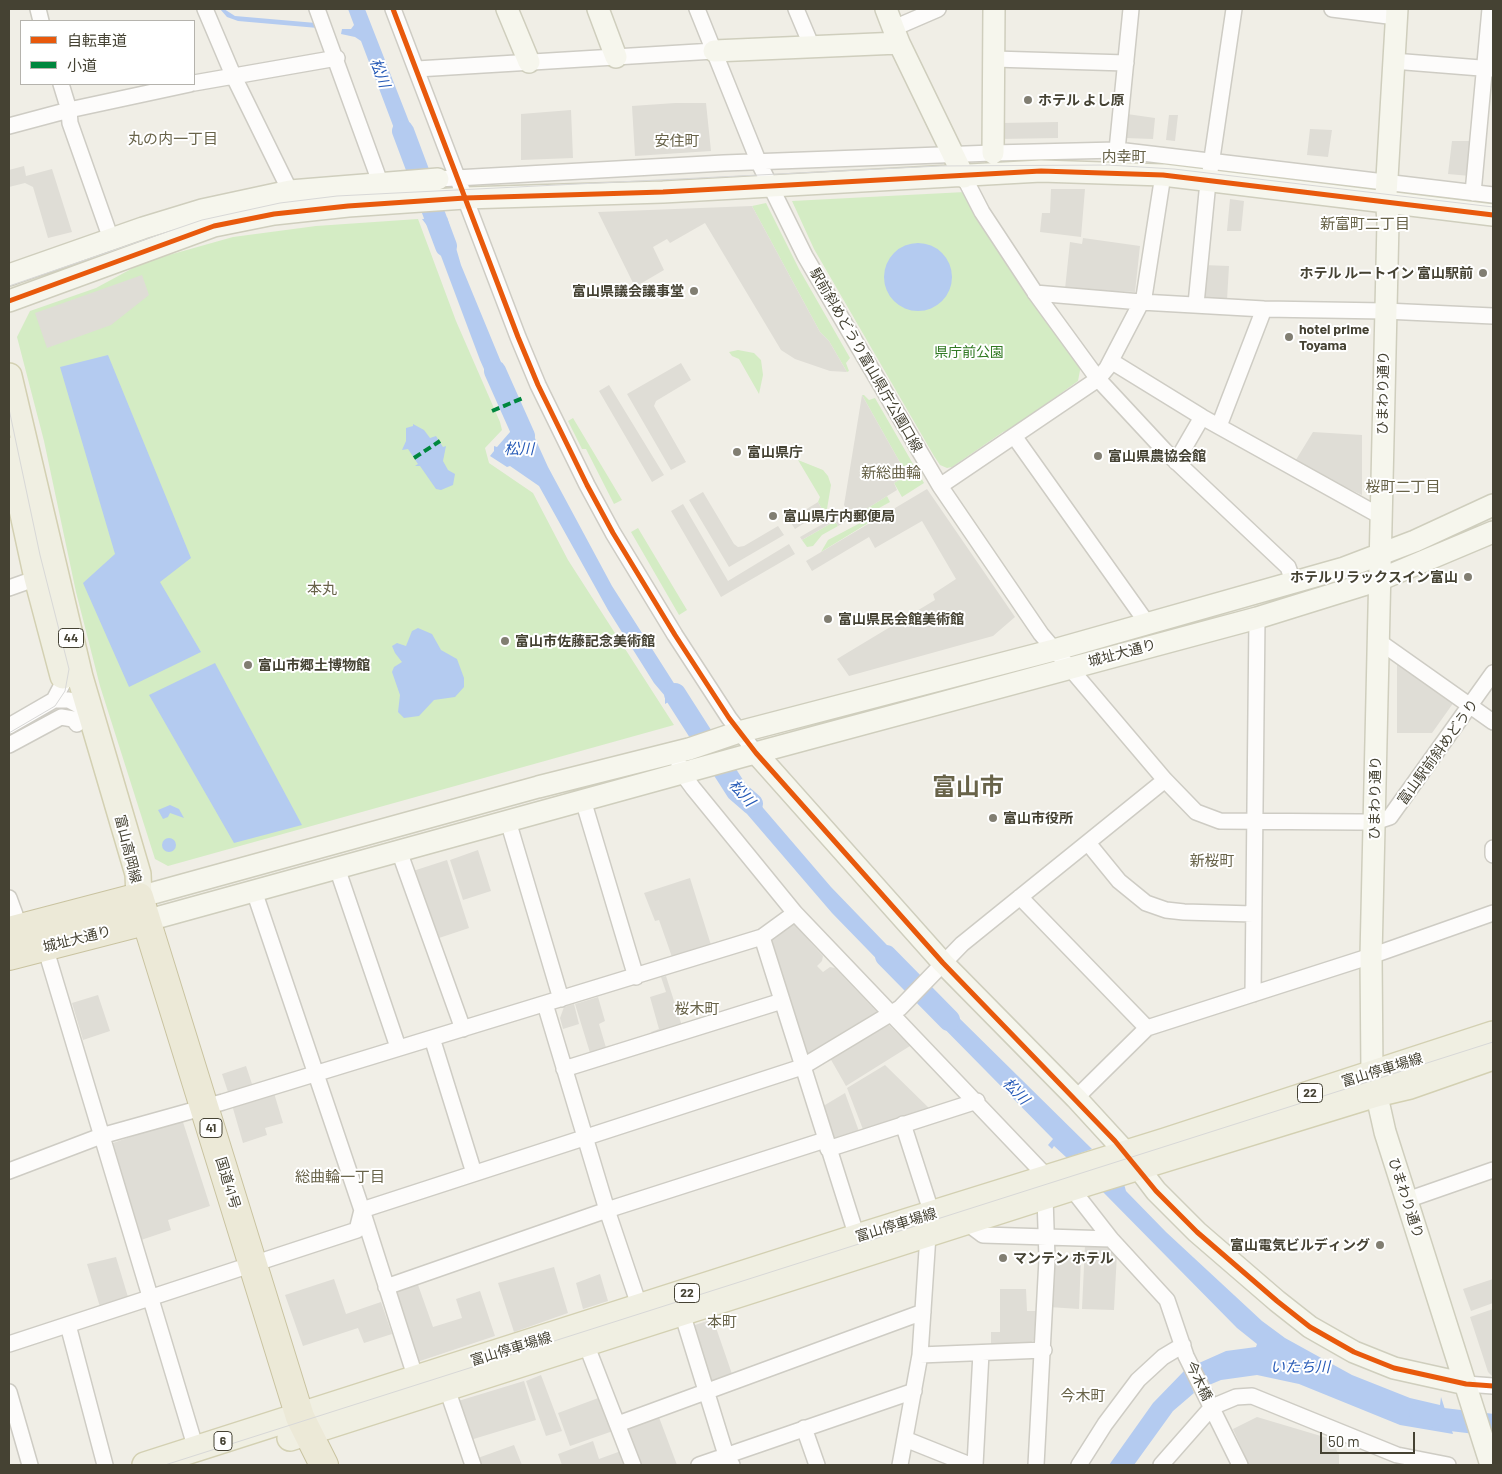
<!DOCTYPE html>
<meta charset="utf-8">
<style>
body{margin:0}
#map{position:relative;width:1502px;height:1474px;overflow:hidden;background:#f0eee6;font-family:Barlow,"Noto Sans JP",sans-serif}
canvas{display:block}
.frame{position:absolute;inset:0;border:10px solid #454233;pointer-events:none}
.legend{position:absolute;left:20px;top:20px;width:175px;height:65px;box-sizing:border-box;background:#fff;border:1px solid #b5b3ad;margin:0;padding:6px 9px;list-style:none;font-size:15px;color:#454233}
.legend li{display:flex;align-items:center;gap:10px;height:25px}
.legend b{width:25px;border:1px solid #b5b3ad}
.scale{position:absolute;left:1320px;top:1432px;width:95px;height:22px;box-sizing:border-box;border:2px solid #454233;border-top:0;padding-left:6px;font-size:15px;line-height:18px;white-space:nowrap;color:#454233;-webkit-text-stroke:4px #fff;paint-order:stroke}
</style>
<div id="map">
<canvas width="1502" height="1474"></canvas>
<div class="frame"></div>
<ul class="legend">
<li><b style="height:6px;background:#e8590c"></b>自転車道</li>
<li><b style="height:6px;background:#00873e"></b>小道</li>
</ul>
<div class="scale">50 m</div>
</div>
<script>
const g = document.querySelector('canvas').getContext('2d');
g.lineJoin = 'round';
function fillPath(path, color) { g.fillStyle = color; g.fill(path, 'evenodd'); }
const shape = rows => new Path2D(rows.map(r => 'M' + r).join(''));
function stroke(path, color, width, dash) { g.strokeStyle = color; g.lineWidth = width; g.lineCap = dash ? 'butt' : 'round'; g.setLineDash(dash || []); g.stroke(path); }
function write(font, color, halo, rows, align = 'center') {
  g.font = font + ' Barlow,"Noto Sans JP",sans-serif'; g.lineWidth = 4; g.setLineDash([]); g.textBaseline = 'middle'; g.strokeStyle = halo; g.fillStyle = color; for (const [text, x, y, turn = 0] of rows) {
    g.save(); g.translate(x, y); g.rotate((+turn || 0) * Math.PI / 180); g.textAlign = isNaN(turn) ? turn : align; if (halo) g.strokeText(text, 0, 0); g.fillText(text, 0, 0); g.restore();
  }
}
fillPath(shape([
 [965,192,1081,365,1078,381,1011,429,1003,432,952,467,947,468,940,465,934,456,814,249,792,201],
 [766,203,799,269,850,358,846,363,849,371,847,372,829,341,820,332,752,206],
 [418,219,456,321,500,422,502,430,485,448,489,463,533,493,568,560,674,725,168,866,155,859,100,686,76,592,44,441,17,337,30,311,96,288,144,262,233,237,316,226],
 [738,350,754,353,761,360,763,375,759,394,739,359,732,356,729,352],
 [862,395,864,395,869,400,875,398,924,483,902,497,894,483,907,475],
 [573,418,622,500,614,504,586,449,582,449,568,421],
 [798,460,823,470,828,476,831,485,827,509,823,511,818,502,820,497],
 [887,496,890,502,861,518,850,519],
 [891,509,821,552,828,540,879,513],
 [835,521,838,526,822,535,813,546,807,547,802,540],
 [638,528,687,610,679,615,631,532]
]), '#d4ecc4');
fillPath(shape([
 [675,103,706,103,711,151,635,156,632,106],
 [571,110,573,158,521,160,521,114],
 [1127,114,1155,118,1153,139,1125,138],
 [1169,115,1178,115,1175,141,1166,140],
 [1058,122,1058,138,1000,139,1001,123],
 [1310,129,1332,130,1328,157,1307,155],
 [1452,141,1473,141,1470,176,1448,174],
 [24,166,26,176,52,169,72,232,48,238,33,187,25,183,9,187,9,170],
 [1051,189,1085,189,1081,237,1040,232,1042,213,1050,213],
 [1230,199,1244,201,1241,231,1227,231],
 [752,206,820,332,829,341,847,372,830,371,795,359,781,350,705,223,670,243,667,239,653,247,664,270,635,287,598,212],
 [1083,238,1140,246,1135,292,1065,289,1070,242,1082,244],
 [1203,265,1229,266,1227,300,1201,299],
 [142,275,149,295,111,325,47,348,35,313],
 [681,363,691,380,656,401,654,406,686,462,671,470,627,394],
 [609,385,664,475,652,482,599,391],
 [862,395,907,475,894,483,897,490,850,519,838,526,835,521,802,540,800,537,847,510,844,505],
 [1313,432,1362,435,1362,495,1294,463],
 [927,489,1015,617,993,636,849,676,837,659,935,600,933,594,956,579,922,521,875,548,869,537,812,571,806,561],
 [703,492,734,544,738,547,744,546,778,526,784,535,729,567,689,500],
 [818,502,823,511,795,529,789,520],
 [683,504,728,581,789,544,795,554,721,597,671,511],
 [1402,662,1454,702,1432,733,1397,733,1397,664],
 [478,850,491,891,463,900,450,860],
 [447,860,469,928,436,939,413,871],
 [690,878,711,945,672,957,659,920,655,921,644,893],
 [793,923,823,956,822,961,817,966,823,972,830,967,835,968,878,1013,809,1054,804,1052,770,947,772,939],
 [666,976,683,1029,653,1038,651,1032,659,1029,650,997,666,992,661,977],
 [98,995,110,1031,83,1040,72,1003],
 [598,997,605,1021,599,1024,607,1051,591,1056,575,1004],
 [574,1004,579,1024,563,1029,560,1018,564,1007],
 [889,1025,910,1046,846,1086,830,1058],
 [885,1065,932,1111,864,1132,847,1088],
 [246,1066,252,1084,228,1092,222,1074],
 [274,1093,283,1123,265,1128,267,1135,243,1143,232,1105],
 [845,1093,860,1134,837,1142,829,1140,820,1108],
 [182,1119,210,1206,168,1220,171,1230,141,1240,113,1143],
 [1085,1245,1111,1246,1117,1253,1114,1310,1082,1309],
 [116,1257,128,1297,100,1307,87,1264],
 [1051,1257,1081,1258,1079,1309,1049,1307],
 [554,1267,568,1313,514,1332,498,1283],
 [600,1274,608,1301,583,1309,576,1283],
 [334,1279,346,1314,381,1302,392,1334,364,1343,358,1328,303,1346,285,1295],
 [1493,1279,1493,1303,1471,1311,1463,1289],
 [417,1282,433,1327,462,1318,456,1299,480,1291,495,1336,417,1362,394,1290],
 [1000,1289,1026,1289,1027,1311,1036,1311,1037,1338,1026,1346,991,1346,991,1332,1000,1332],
 [1493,1309,1493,1377,1488,1372,1470,1317],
 [713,1319,732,1374,711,1381,692,1326],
 [541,1375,562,1431,546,1436,526,1381],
 [524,1381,536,1420,467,1441,455,1402],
 [601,1397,613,1431,570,1446,558,1413],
 [657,1412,677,1465,636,1465,621,1426],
 [1257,1417,1331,1439,1339,1455,1339,1465,1249,1465,1233,1429],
 [593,1441,599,1459,621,1451,626,1465,562,1465,558,1454],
 [514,1445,522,1465,477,1465,475,1459]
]), '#dfddd6');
fillPath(shape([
 [220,9,224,9,235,16,316,23,318,28,238,21,227,17],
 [348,9,365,9,424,160,406,160,361,41,355,37,341,34,342,29,351,29,354,25],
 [447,217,461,265,515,396,499,403,480,360,432,232,422,219],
 '884 277a34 34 0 1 1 68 0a34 34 0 1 1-68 0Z',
 [108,355,191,558,160,582,201,652,129,687,83,583,115,554,60,367],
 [519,403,548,467,612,586,677,688,700,718,685,722,670,701,665,704,665,696,654,683,608,610,539,486,510,466,507,467,490,456,494,451,494,446,497,447,510,432,511,427,504,411],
 [413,424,424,430,430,438,436,436,443,447,446,446,443,461,448,470,455,474,453,485,441,490,436,489,420,466,415,466,418,464,408,449,402,450,406,441,406,428,413,426],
 [418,628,432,634,441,650,457,659,464,678,464,687,455,697,434,700,419,716,404,718,398,712,400,695,392,672,394,667,402,662,395,653,392,646,397,643,406,646,412,631],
 [215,663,302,825,234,843,149,695],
 [740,781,831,887,913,972,905,978,902,985,832,913,723,786],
 [170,805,179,809,184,818,170,813,168,817,163,819,158,810],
 '162 845a7 7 0 1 1 14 0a7 7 0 1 1-14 0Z',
 [933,991,951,1010,1092,1149,1067,1158,1054,1146,1052,1149,1048,1145,1053,1139,920,1004,928,999,928,996],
 [1124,1184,1126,1191,1166,1232,1262,1321,1285,1338,1352,1375,1410,1398,1440,1405,1441,1397,1453,1434,1400,1425,1299,1384,1257,1375,1221,1380,1209,1385,1199,1363,1226,1351,1256,1347,1257,1344,1237,1328,1103,1192],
 [1185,1370,1194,1393,1173,1411,1134,1465,1109,1465,1153,1403]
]), '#b4cbf0');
stroke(shape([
 [403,131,446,246],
 [495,371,524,436],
 [675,694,737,791,752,804],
 [886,956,949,1020],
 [1420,1413,1443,1419,1493,1425]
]), '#b4cbf0', 22);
const street = shape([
 [38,9,41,21],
 [205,9,233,75,290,191],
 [317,9,384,193],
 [393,9,518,337,538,385,587,485,613,533,675,635,729,718,756,753],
 [697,9,759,163,805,256,940,486,1041,634,1165,780,1196,812,1220,821,1358,822,1375,822,1390,817,1493,673],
 [796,9,812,47],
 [1332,9,1396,17],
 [894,28,938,9],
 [994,59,1126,63],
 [1393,61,1493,69],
 [417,69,714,51],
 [194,83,337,58],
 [61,84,69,110,70,123,111,239],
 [9,126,69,110,190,84],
 [1117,150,1131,9],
 [964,177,982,212,1036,294,1098,379,1165,451,1288,567,1293,581],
 [438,179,724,163,993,153,1117,150,1493,195],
 [1473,193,1490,9],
 [1035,293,1141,302,1264,309,1385,311,1493,316],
 [1196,304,1207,192,1234,9],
 [1111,361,1202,417,1380,516],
 [1219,426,1264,309],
 [1014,436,1147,623],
 [1176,462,1202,417],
 [940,486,1098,379,1107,368,1144,297,1163,175],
 [9,588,37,578],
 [1377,640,1493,722],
 [54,700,69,700,88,710],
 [9,726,54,700,64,681],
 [9,745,61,717,73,719,77,724],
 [679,764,682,773,693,788,795,913,1048,1178],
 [583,800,636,977],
 [508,821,561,999],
 [1088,843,1119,881,1146,903,1166,910,1184,912,1253,914],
 [1493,848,1493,855],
 [399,851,463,1029],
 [337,868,398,1047],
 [254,891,362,1210,416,1379],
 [1020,897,1147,1028],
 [9,898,20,928],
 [762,937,857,1237],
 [45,947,196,1449],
 [1253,994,1257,618],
 [545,1004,607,1210,640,1308],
 [432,1038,474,1173],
 [564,1069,782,1001],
 [1076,1098,1147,1028,1371,956,1493,913],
 [903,1124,932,1214],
 [828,1149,977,1101],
 [9,1171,101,1136,223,1102,762,937,795,913],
 [1072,1189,1111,1239,1167,1300,1186,1356,1240,1465],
 [1407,1200,1493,1170],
 [967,1223,983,1235,1111,1239],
 [386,1287,607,1210,825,1140],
 [682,1313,726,1455,732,1465],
 [68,1325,105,1465],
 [9,1344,357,1230,362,1210,802,1067,900,1008,962,944,1165,780],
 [586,1344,633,1465],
 [920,1355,1044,1350],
 [1466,1384,1493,1386],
 [447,1389,473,1465],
 [9,1392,30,1465],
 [618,1424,923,1312],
 [804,1428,817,1465],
 [905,1439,970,1465],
 [699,1465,914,1391],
 [900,1465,920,1355,928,1235],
 [975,1465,981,1353],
 [1036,1465,1047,1259,1045,1197],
 [1079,1465,1105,1424,1138,1380,1163,1357,1183,1345],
 [1161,1465,1212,1407,1236,1397,1252,1396,1397,1455,1448,1465]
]);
const secondary = shape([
 [507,9,529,62],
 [598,9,616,57],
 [886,9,899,43,964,177],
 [1397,9,1386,195,1388,222,1371,956,1372,1074,1385,1132,1491,1465],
 [714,51,899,43],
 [993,153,994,9],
 [9,275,143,228,202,210,290,191,438,179],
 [9,301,214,226,274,214,348,206,465,198,663,192,1041,171,1163,175,1493,215],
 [756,753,943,963,1076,1098,1131,1158,1156,1191,1197,1232,1277,1301,1310,1327,1354,1352,1394,1368,1466,1384],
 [139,897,538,787,689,749,739,732,1054,650,1344,568,1415,541,1493,505],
 [145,921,744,756,1257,618,1379,580,1493,532]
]);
const primary = shape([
 [9,376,80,677,138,874,139,897],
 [9,450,37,578,63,676],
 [290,1438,1087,1183,1376,1094,1410,1086,1493,1057],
 [145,1465,857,1237,1165,1141,1493,1034]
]);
const highway = shape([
 [9,931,139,897,300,1417,324,1465],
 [9,956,145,921]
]);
stroke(street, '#ceccc4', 18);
stroke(secondary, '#cfcebd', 24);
stroke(primary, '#d3d0b2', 28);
stroke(highway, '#c9c3a0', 30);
stroke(street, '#fdfcfb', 15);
stroke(secondary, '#f6f6ed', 21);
stroke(primary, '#f0efe2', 25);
stroke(highway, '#ece9d7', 28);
stroke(shape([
 [9,286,202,220,280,203,337,196,396,193,940,166,1108,165,1174,169,1493,207],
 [9,409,40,555,69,669,65,691,55,706,9,733],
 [165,1465,1493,1042]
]), '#d8d8d7', 1);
stroke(shape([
 [492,411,523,398],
 [414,458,440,441]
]), '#00873e', 4, [8, 4]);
stroke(shape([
 [393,9,518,337,538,385,587,485,613,533,675,635,729,718,756,753,943,963,1115,1141,1156,1191,1197,1232,1277,1301,1310,1327,1354,1352,1394,1368,1466,1384,1493,1386],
 [9,301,214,226,274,214,348,206,465,198,663,192,1041,171,1163,175,1493,215]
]), '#e8590c', 5);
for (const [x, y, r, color] of [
 [1028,100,5,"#817e72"],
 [1483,273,5,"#817e72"],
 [694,291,5,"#817e72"],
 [1289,337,5,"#817e72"],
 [737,452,5,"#817e72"],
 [1098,456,5,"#817e72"],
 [773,516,5,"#817e72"],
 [1468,577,5,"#817e72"],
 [828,619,5,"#817e72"],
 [505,641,5,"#817e72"],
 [248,665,5,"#817e72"],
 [993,818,5,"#817e72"],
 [1380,1245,5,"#817e72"],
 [1003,1258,5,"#817e72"]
]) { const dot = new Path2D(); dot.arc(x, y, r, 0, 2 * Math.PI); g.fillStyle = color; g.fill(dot); stroke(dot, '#fff', 2); }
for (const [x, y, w] of [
 [71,638,25],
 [1310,1093,25],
 [211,1128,22],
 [687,1293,25],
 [223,1441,18]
]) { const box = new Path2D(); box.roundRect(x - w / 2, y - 9.5, w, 19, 4); g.fillStyle = '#fff'; g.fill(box); stroke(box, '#454233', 1); }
write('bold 12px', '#454233', null, [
 ["44",71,638],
 ["22",1310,1093],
 ["41",211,1128],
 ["22",687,1293],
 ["6",223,1441]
]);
write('bold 14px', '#454233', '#fff', [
 ["ホテル よし原",1038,100],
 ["ホテル ルートイン 富山駅前",1473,273,"right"],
 ["富山県議会議事堂",684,291,"right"],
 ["hotel prime",1299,329],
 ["Toyama",1299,345],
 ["富山県庁",747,452],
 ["富山県農協会館",1108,456],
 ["富山県庁内郵便局",783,516],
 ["ホテルリラックスイン富山",1458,577,"right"],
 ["富山県民会館美術館",838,619],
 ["富山市佐藤記念美術館",515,641],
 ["富山市郷土博物館",258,665],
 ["富山市役所",1003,818],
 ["富山電気ビルディング",1370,1245,"right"],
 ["マンテン ホテル",1013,1258]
], 'left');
write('14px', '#317a23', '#fff', [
 ["県庁前公園",969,352]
]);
write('14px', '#454233', '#fff', [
 ["駅前斜めどうり富山県庁公園口線",866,360,60],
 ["ひまわり通り",1383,393,-89],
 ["城址大通り",1122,653,-15],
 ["富山駅前斜めどうり",1438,752,-54],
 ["ひまわり通り",1375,798,-89],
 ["富山高岡線",128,849,76],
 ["城址大通り",77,939,-14],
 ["富山停車場線",1382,1070,-17],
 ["国道41号",228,1183,73],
 ["ひまわり通り",1406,1198,72],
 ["富山停車場線",896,1225,-17],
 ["富山停車場線",511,1349,-17],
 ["今木橋",1199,1381,64]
]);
write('italic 15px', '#265ab7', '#fff', [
 ["松川",380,73,69],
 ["松川",519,449],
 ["松川",742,793,48],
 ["松川",1016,1091,46],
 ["いたち川",1300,1367]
]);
write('15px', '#686349', '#fff', [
 ["丸の内一丁目",173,139],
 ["安住町",677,141],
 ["内幸町",1124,157],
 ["新富町二丁目",1365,224],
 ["新総曲輪",891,473],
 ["桜町二丁目",1403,487],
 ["本丸",322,589],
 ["新桜町",1212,861],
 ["桜木町",697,1009],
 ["総曲輪一丁目",340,1177],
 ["本町",722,1322],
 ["今木町",1083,1396]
]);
write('bold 24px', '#686349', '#fff', [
 ["富山市",968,787]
]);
</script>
